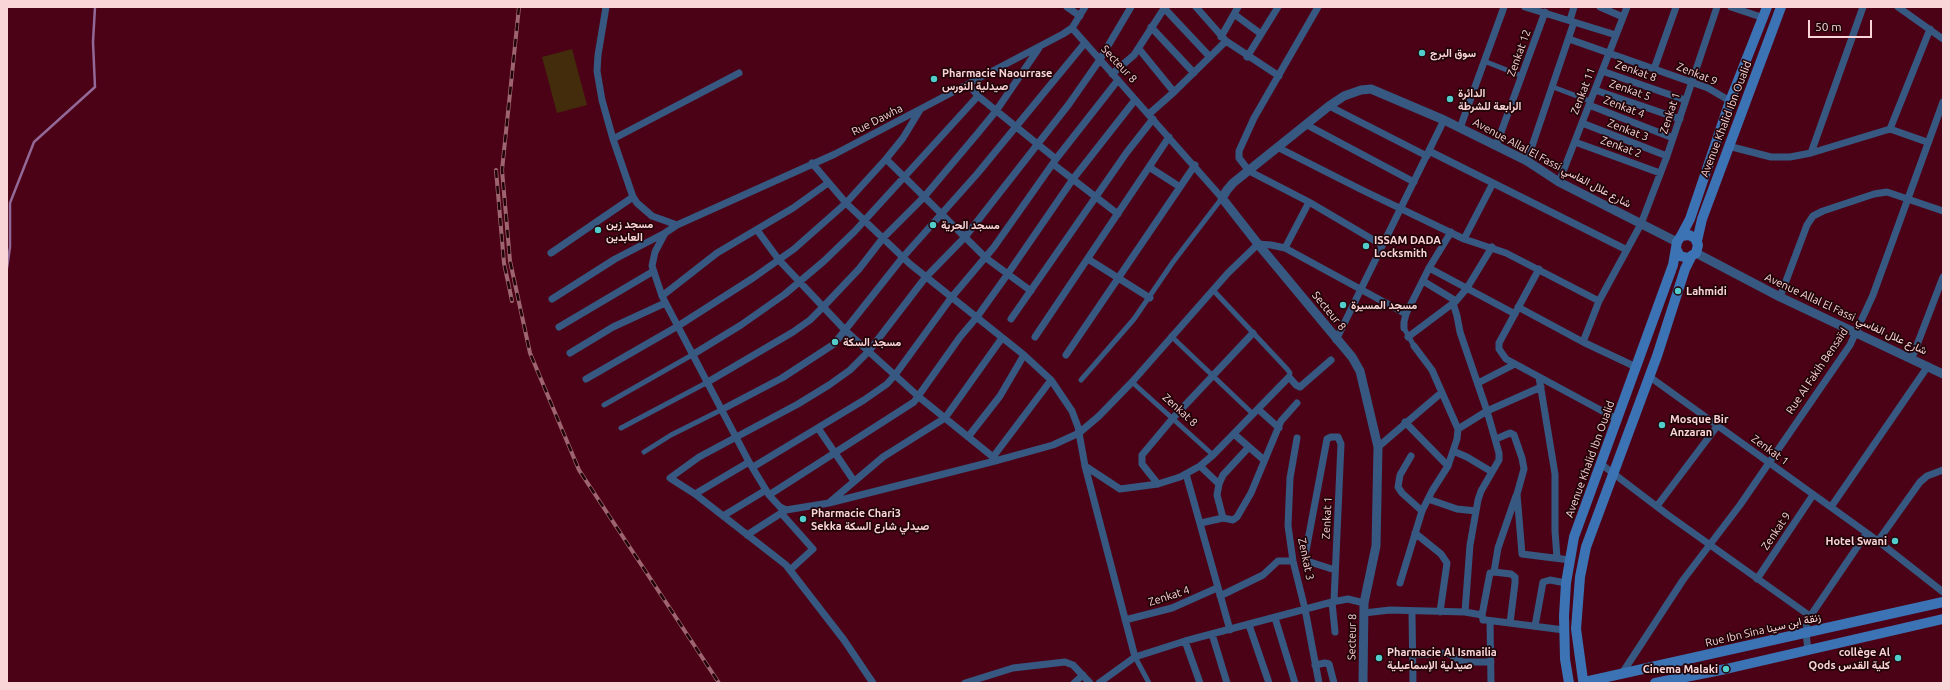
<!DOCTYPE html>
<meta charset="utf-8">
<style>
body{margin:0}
#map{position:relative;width:1950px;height:690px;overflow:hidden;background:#4c0216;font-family:Ubuntu,sans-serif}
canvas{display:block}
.frame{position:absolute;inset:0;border:8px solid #fad5d7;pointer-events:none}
.scale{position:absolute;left:1808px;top:20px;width:64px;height:18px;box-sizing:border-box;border:2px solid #fad5d7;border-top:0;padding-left:5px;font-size:12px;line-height:14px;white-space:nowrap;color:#fad5d7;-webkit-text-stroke:3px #210408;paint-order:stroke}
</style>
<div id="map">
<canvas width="1950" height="690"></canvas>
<div class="frame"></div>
<div class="scale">50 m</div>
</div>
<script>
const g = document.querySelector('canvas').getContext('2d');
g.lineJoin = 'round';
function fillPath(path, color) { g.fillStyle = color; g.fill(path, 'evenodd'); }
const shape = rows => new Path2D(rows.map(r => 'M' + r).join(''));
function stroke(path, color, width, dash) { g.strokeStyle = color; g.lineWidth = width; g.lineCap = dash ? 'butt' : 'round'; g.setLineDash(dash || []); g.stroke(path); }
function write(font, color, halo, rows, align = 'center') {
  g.font = font + ' Ubuntu,Vazirmatn,sans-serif'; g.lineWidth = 3.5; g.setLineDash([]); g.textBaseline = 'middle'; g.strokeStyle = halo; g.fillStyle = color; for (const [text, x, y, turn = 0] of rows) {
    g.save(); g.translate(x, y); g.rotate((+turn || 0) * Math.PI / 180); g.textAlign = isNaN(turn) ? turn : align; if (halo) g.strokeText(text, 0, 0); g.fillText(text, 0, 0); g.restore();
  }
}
fillPath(shape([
 [572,49,587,105,557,113,542,57]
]), '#422c0b');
stroke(shape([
 [7,268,10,247,10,203,34,142,95,87,93,42,95,7]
]), '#926896', 2.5);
stroke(shape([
 [1484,61,1522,76],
 [1553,87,1590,101],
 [1213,290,1287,369,1290,373,1289,377],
 [1404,328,1414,346],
 [1171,336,1253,414],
 [1081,380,1134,319,1173,262,1222,198],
 [1132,382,1213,455],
 [604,405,692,355],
 [621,428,706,383],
 [644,452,671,435,721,410],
 [1135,657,1149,683]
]), '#365881', 5);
stroke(shape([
 [606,7,598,55,597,71,602,100,613,139,633,197,637,203,652,216,677,225],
 [1067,7,1080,16],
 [1196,7,1226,41,1279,76],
 [1318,7,1254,118,1239,151,1239,158,1249,171,1309,202,1382,245],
 [1525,7,1616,35],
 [1600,7,1623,17],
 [1731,7,1764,18],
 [1898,7,1943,39],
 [1164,8,1210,57],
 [1234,14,1261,34],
 [1570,20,1574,7],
 [1151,27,1194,73],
 [1072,28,1222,198],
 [1221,37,1238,7],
 [1569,39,1708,88,1730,101],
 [1139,49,1174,92],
 [1247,57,1278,7],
 [1654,69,1676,7],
 [1602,71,1685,100],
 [1112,74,1134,55,1165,7],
 [1595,90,1680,119],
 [978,96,1056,159],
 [1589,105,1673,138],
 [1329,106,1427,156],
 [1149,114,1174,92,1226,41],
 [1582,123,1667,156],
 [1307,125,1414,182],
 [1460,128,1504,7],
 [1890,129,1930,29],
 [613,139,739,73],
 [1575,142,1660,173],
 [1496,146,1545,12],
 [1728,146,1771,157,1790,157,1811,153,1890,129,1927,142],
 [1279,148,1362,190,1464,239,1506,253,1599,301],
 [1429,151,1627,250],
 [1811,153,1863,7],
 [886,159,986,258,1031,291],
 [1527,161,1574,22],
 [812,163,846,203,910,264,1024,355,1051,380,1072,411,1078,427,1085,466,1135,657],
 [1053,164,1118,214],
 [1149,167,1169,137],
 [1559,182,1627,7],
 [757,230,779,260,845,330,919,397,993,457,995,461],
 [665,233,655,252,652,266,662,296,749,462,769,495,780,507,786,510],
 [1464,239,1493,183],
 [1285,248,1309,202],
 [551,253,633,197],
 [1088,259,1150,298],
 [1429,268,1515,314],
 [1539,269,1499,343,1499,349,1506,359,1617,419],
 [1423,281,1456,301],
 [662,296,717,253,793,208,828,183],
 [1780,297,1807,225,1813,216,1823,211,1874,194,1887,192,1943,211],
 [552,299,615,259,665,233,677,225,835,154,1063,34,1072,28,1085,7],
 [1453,303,1457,316,1460,332,1487,411,1499,453,1499,460,1481,491,1478,500,1470,545,1465,612],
 [1518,307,1583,342,1636,367],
 [1011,319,1127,152,1153,119],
 [559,327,652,272],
 [1404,328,1404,322,1406,314,1429,268,1451,232],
 [1035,337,1149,167,1180,187],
 [1408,337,1456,301,1467,288,1492,247],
 [1336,340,1444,120],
 [1583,342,1599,301,1641,224,1667,156,1717,7],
 [570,353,613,327,665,303],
 [692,355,741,325,785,294,824,261,854,232,978,96,969,85],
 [1066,355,1195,165],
 [1912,358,1943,277],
 [1539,377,1555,474,1555,531,1557,558],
 [1650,377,1878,541,1943,592],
 [586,379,678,326,753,278,794,249,846,203,886,159,903,138,920,110],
 [706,383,793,332,810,320,823,307,859,269,883,238,924,197,978,133,996,111,1039,48],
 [1478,383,1515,364],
 [1258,409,1279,428],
 [721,410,782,378,834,344,903,257,977,174,1084,44],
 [1405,422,1448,466],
 [818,428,854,481],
 [1458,429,1487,411,1541,387],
 [1234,434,1264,460],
 [968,437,1000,396,1024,355],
 [1297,438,1290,478,1288,526,1293,561,1305,609,1319,683],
 [1496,439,1510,433,1514,435,1522,458,1524,469,1517,494,1522,554,1570,560],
 [1378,447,1441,393],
 [1453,451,1467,457,1492,472],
 [1411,456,1400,475,1398,487,1402,493,1422,511],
 [993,457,1051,380],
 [1601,464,1668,515,1810,616],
 [1085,466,1120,489,1158,484,1180,477,1200,466,1213,455,1289,377,1296,385,1300,387,1331,360],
 [1200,466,1219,484],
 [753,467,864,400,887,384,895,375,951,298,994,247,1056,159,1118,80],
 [1186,474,1230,630],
 [1158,484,1142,464,1142,455,1173,418,1253,333],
 [695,494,749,462],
 [769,495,914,402,960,337,977,317,1007,275,1073,179,1135,100],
 [1428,499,1457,509,1476,511],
 [830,502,883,457,945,418,1002,338],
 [1657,506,1718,425],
 [1831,507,1928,366],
 [781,513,813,549,790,570],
 [723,516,766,490],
 [1223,518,1217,495,1219,484,1223,475,1248,448],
 [1201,523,1223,518,1233,520,1237,517,1251,493,1281,421,1297,403],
 [1415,533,1441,554,1447,563,1440,612],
 [747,535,786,510,829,503,995,461,1053,445,1079,433,1099,416,1132,382,1228,273,1258,244,1271,245,1285,248,1406,314],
 [1878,541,1920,482,1927,476,1943,470],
 [1494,572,1498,548,1516,496],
 [1757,579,1813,495],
 [1400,583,1422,511,1432,491,1448,466,1457,439,1458,429,1432,370,1414,346],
 [1220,596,1263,575,1278,561,1293,561],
 [1334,601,1341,444,1338,437,1331,437,1327,439,1305,556,1307,561,1335,570],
 [1332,602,1335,632],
 [1412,612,1413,683],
 [1364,613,1390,610,1465,612,1482,615,1483,620,1486,620,1564,630],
 [1482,615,1490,573,1494,572,1511,574,1515,577,1515,583,1510,623],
 [1275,618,1295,683],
 [1125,620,1172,608,1217,588],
 [1490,621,1491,683],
 [1249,625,1269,683],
 [1535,626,1543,582,1550,580,1566,583],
 [1212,634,1227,683],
 [1185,641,1200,683],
 [1808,650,1806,633,1807,621,1866,534],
 [1412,655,1448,653,1462,662,1491,662],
 [1315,665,1325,663,1329,664,1334,683],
 [1621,675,1683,580,1740,505,1850,345,1873,295,1943,102],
 [873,683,844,640,786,565,695,494,670,478,699,457,798,404,829,385,850,370,869,351,925,278,965,237,1069,104,1099,61,1131,7],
 [965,683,1013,668,1065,662,1073,665,1090,683],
 [1074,683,1083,675],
 [1099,683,1135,657,1185,641,1332,602,1348,599,1364,603]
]), '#365881', 7);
stroke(shape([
 [1696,253,1780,297,1943,374],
 [1363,683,1364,603,1376,546,1378,447,1360,371,1352,357,1258,244,1222,198,1227,190,1233,183,1329,106,1344,96,1361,90,1371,89,1444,120,1527,161,1559,182,1677,242]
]), '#365881', 9);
stroke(shape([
 [1681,236,1690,219,1730,101,1767,7],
 [1697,241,1702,219,1781,7],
 [1583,680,1576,629,1580,577,1586,547,1657,356,1685,269,1691,257],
 [1589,681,1943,602],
 [1569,683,1565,659,1564,616,1566,583,1574,537,1673,265,1677,242,1681,236,1689,235,1695,238,1698,245,1696,253,1688,258,1680,256,1676,249],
 [1655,683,1726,669,1943,619]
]), '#3b73b4', 10);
const rail = shape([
 [519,7,502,170,510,261,530,353,579,470,719,683],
 [496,170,504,263,512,301]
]);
stroke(rail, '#9e6570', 4);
stroke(rail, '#210408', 2.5, [8]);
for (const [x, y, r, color] of [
 [1422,53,4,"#53cdcb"],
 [934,79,4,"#53cdcb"],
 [1450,99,4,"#53cdcb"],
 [933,225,4,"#53cdcb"],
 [598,230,4,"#53cdcb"],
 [1366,246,4,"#53cdcb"],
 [1678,291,4,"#53cdcb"],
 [1343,305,4,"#53cdcb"],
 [835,342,4,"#53cdcb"],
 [1662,425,4,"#53cdcb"],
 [803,519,4,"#53cdcb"],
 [1895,541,4,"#53cdcb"],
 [1379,658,4,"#53cdcb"],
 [1898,658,4,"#53cdcb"],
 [1726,669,4,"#53cdcb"]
]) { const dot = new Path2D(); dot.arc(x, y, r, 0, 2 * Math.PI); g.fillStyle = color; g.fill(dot); stroke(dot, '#210408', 1.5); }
write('bold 11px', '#fad5d7', '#210408', [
 ["سوق البرج",1430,53],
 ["Pharmacie Naourrase",942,73],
 ["صيدلية النورس",942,86],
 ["الدائرة",1458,93],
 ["الرابعة للشرطة",1458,106],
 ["مسجد زين",606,224],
 ["العابدين",606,237],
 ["مسجد الحرية",941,225],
 ["ISSAM DADA",1374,240],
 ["Locksmith",1374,253],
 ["Lahmidi",1686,291],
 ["مسجد المسيرة",1351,305],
 ["مسجد السكة",843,342],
 ["Mosque Bir",1670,419],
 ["Anzaran",1670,432],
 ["Pharmacie Chari3",811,513],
 ["Sekka صيدلي شارع السكة",811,526],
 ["Hotel Swani",1887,541,"right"],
 ["Pharmacie Al Ismailia",1387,652],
 ["صيدلية الإسماعيلية",1387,665],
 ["collège Al",1890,652,"right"],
 ["Qods كلية القدس",1890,665,"right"],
 ["Cinema Malaki",1718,669,"right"]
], 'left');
write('11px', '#fad5d7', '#210408', [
 ["Zenkat 12",1519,53,-70],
 ["Secteur 8",1119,64,47],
 ["Zenkat 8",1636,71,19],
 ["Zenkat 9",1697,74,22],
 ["Zenkat 5",1630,90,19],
 ["Zenkat 11",1583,91,-69],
 ["Zenkat 4",1624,107,21],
 ["Zenkat 1",1670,113,-72],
 ["Avenue Khalid Ibn Oualid",1726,119,-69],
 ["Rue Dawha",877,120,-27],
 ["Zenkat 3",1628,130,21],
 ["Zenkat 2",1621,147,20],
 ["Avenue Allal El Fassi شارع علال الفاسي",1552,163,28],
 ["Secteur 8",1329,311,51],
 ["Avenue Allal El Fassi شارع علال الفاسي",1846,314,25],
 ["Rue Al Fakih Bensaïd",1817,371,-56],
 ["Zenkat 8",1180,410,42],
 ["Zenkat 1",1770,450,36],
 ["Avenue Khalid Ibn Oualid",1590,459,-70],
 ["Zenkat 1",1327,518,-87],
 ["Zenkat 9",1776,531,-56],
 ["Zenkat 3",1306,559,78],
 ["Zenkat 4",1169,596,-18],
 ["Rue Ibn Sina زنقة ابن سينا",1763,630,-13],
 ["Secteur 8",1352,637,-89]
]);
</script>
